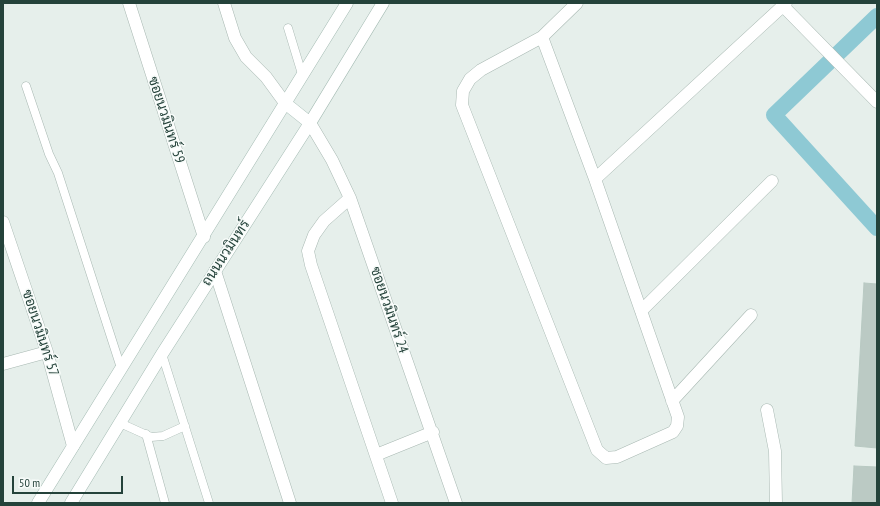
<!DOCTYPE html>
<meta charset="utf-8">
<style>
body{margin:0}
#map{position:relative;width:880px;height:506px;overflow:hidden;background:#e6efeb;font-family:"PT Sans Narrow",sans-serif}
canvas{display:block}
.frame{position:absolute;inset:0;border:4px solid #24423a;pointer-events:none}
.scale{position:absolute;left:12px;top:476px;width:111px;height:18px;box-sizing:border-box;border:2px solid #24423a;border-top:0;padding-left:5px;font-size:12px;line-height:14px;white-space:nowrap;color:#24423a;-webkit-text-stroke:3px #f7fbf9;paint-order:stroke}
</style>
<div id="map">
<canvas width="880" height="506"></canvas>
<div class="frame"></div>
<div class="scale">50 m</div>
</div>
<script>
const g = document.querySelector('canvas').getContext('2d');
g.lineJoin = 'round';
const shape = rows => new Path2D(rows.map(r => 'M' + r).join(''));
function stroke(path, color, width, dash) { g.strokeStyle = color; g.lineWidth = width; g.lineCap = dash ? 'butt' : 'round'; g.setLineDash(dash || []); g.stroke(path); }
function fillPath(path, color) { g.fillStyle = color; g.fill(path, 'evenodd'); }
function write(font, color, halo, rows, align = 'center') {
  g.font = font + ' "PT Sans Narrow",Sarabun,sans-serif'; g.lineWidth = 3; g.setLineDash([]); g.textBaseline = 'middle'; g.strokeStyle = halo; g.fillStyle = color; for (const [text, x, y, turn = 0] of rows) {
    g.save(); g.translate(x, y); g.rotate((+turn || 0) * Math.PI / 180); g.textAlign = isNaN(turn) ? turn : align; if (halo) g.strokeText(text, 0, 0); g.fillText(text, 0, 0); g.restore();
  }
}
stroke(shape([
 [877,16,774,115,877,228]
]), '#8ec9d4', 16);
const building = shape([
 [864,283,877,284,877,448,855,446,864,283],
 [854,466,877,467,877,503,852,503,854,466]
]);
fillPath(building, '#bbcac4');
stroke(building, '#b8c9c2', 1);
const service = shape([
 [288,28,302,74],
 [26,86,49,154,58,173,121,368],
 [162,354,209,503],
 [120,423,151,437,163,436,185,426],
 [146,434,165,503]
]);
const minor = shape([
 [129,3,204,237],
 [224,3,235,38,246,57,266,77,285,103],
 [783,6,877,102],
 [542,37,595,179,678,417,677,426,673,432,617,457,606,458,597,450,462,105,463,91,470,79,481,70,542,37,577,3],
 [310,123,332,160,350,198,456,503],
 [595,179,786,3],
 [350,198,324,221,314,235,308,251,311,265,392,503],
 [3,222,47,352,73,446],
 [215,271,290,503],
 [641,311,772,181],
 [3,364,47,352],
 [672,401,751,315],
 [767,410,775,451,776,503],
 [376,455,433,432]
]);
const secondary = shape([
 [285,103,310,123],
 [38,503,347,3],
 [71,503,162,354,310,123,383,3]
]);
stroke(service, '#a8b8b2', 9);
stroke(minor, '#a8b8b2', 13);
stroke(secondary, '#a4bbb3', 13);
stroke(service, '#fff', 8);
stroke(minor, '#fff', 12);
stroke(secondary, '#fff', 12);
write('14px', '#24423a', '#f7fbf9', [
 ["ซอยนวมินทร์ 59",166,120,72],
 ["ถนนนวมินทร์",226,253,-57],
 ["ซอยนวมินทร์ 24",389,310,71],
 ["ซอยนวมินทร์ 57",40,333,72]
]);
</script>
